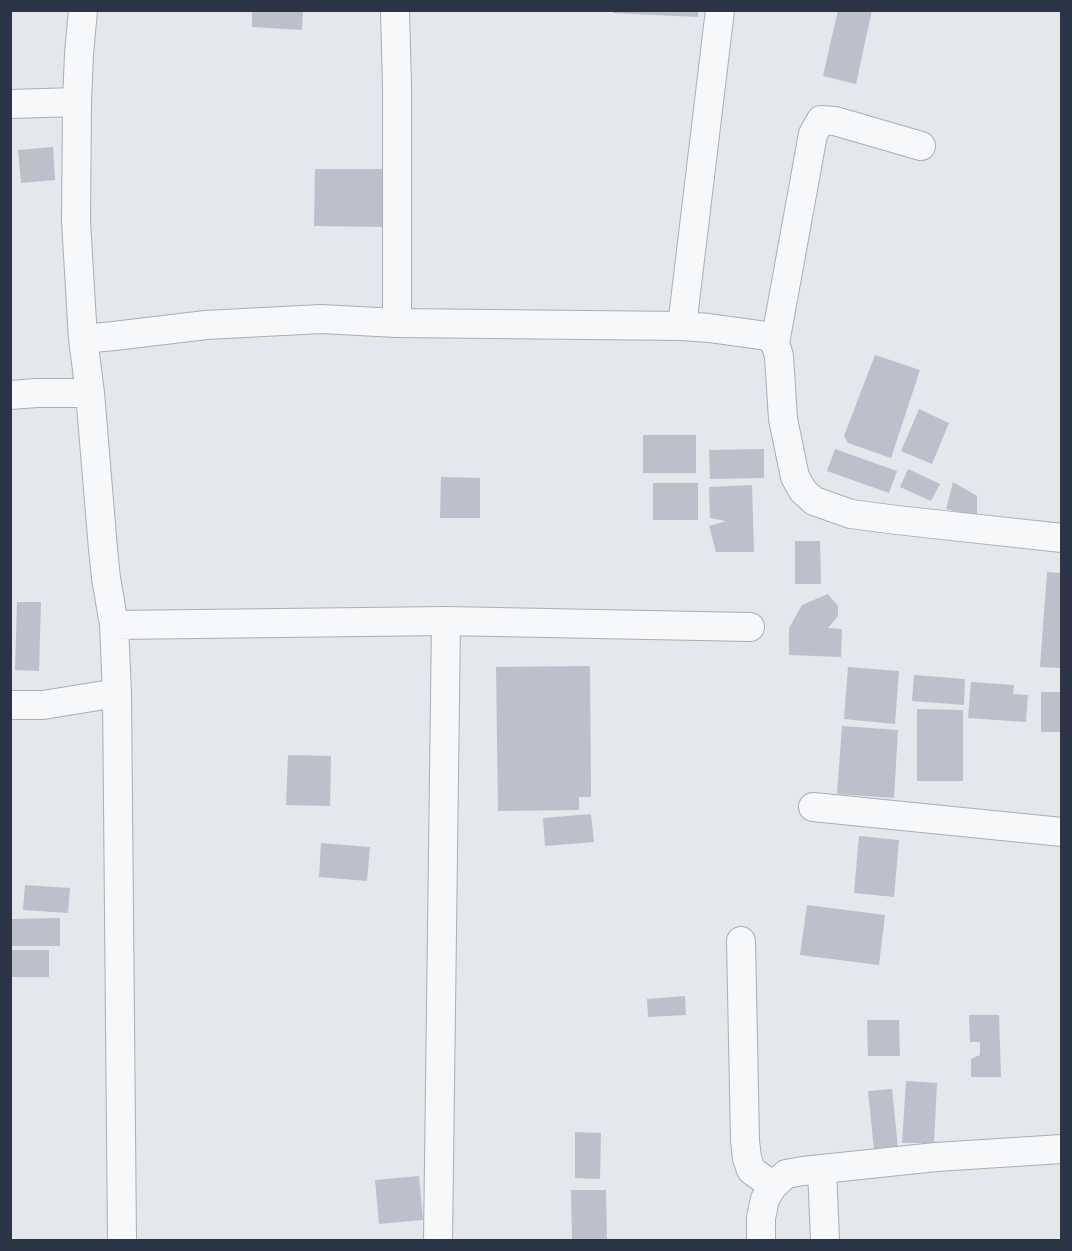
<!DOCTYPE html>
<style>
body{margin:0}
#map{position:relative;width:1072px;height:1251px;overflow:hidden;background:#e4e7ec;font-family:"Space Grotesk",sans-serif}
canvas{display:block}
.frame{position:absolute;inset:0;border:12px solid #2b3445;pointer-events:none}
</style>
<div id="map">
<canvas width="1072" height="1251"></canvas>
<div class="frame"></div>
</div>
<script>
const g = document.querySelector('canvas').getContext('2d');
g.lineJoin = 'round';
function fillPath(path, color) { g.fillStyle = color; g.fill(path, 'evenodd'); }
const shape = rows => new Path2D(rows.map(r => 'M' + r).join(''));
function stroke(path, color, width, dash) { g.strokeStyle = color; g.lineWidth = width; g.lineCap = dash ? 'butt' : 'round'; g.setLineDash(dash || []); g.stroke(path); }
fillPath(shape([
 [252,10,303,10,302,30,252,27],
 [613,10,698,10,698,17,613,13],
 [838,10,872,10,856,84,823,76],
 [53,147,55,180,21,183,18,150],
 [315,169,383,169,383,227,314,226],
 [875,355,920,370,891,458,848,443,844,436],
 [919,409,949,423,932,464,901,451],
 [643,435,696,435,696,473,643,473],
 [764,449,764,478,710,479,709,450],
 [835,449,897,471,889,493,827,471],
 [908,469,940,484,931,501,900,487],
 [441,477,480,478,480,518,440,518],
 [953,482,977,496,977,516,946,509],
 [653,483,698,483,698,520,653,520],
 [752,485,754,552,716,552,709,526,726,521,710,518,709,487],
 [795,541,820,541,821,584,795,584],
 [1047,572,1062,573,1062,668,1040,667],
 [828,594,838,606,838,616,828,628,842,629,841,657,789,655,789,628,802,605],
 [17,602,41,602,39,671,15,670],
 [590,666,591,797,579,797,579,810,498,811,496,667],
 [848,667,899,671,895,724,844,719],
 [914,675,965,679,964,705,912,701],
 [971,682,1014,685,1013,694,1028,695,1026,722,968,718],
 [1041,692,1062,692,1062,732,1041,732],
 [917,709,963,710,963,781,917,781],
 [842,726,898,730,894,798,837,794],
 [288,755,331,756,330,806,286,805],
 [591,814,594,842,545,846,543,818],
 [859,836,899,840,894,897,854,893],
 [321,843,370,847,367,881,319,877],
 [25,885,70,888,68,913,23,910],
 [807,905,885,915,879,965,800,955],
 [60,918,60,946,10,946,10,919],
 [10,950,49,950,49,977,10,977],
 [685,996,686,1015,648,1017,647,999],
 [969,1015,999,1015,1001,1077,971,1077,971,1059,980,1055,980,1042,970,1042],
 [867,1020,899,1020,900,1056,868,1056],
 [906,1081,937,1083,934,1143,902,1143],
 [892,1089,898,1148,874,1150,868,1091],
 [575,1132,601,1133,600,1179,575,1178],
 [419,1176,423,1220,379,1224,375,1180],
 [571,1190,606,1190,607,1240,572,1240]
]), '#bbc0ca');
const minor = shape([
 [83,10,79,54,77,102,76,221,83,339,90,393,103,549,106,578,114,625,117,693,122,1240],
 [395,10,397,87,397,323],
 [10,104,77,102],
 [682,326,720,10],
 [83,339,114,336,206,325,321,319,397,323,682,326,709,328,767,336,775,343,779,356,783,419,795,477,803,491,814,501,851,514,897,520,1062,538],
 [775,343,813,134,821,120,835,121,921,146],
 [10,395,37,393,90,393],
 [446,621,750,627],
 [114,625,446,621,438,1240],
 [10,705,43,705,117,693],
 [813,807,1062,832],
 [741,941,745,1141,747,1158,751,1170,773,1186],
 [822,1169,825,1240],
 [761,1240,761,1218,765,1199,773,1186,786,1174,803,1171,936,1157,1062,1149]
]);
stroke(minor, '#a9aeb7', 30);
stroke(minor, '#f7f8fa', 28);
</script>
